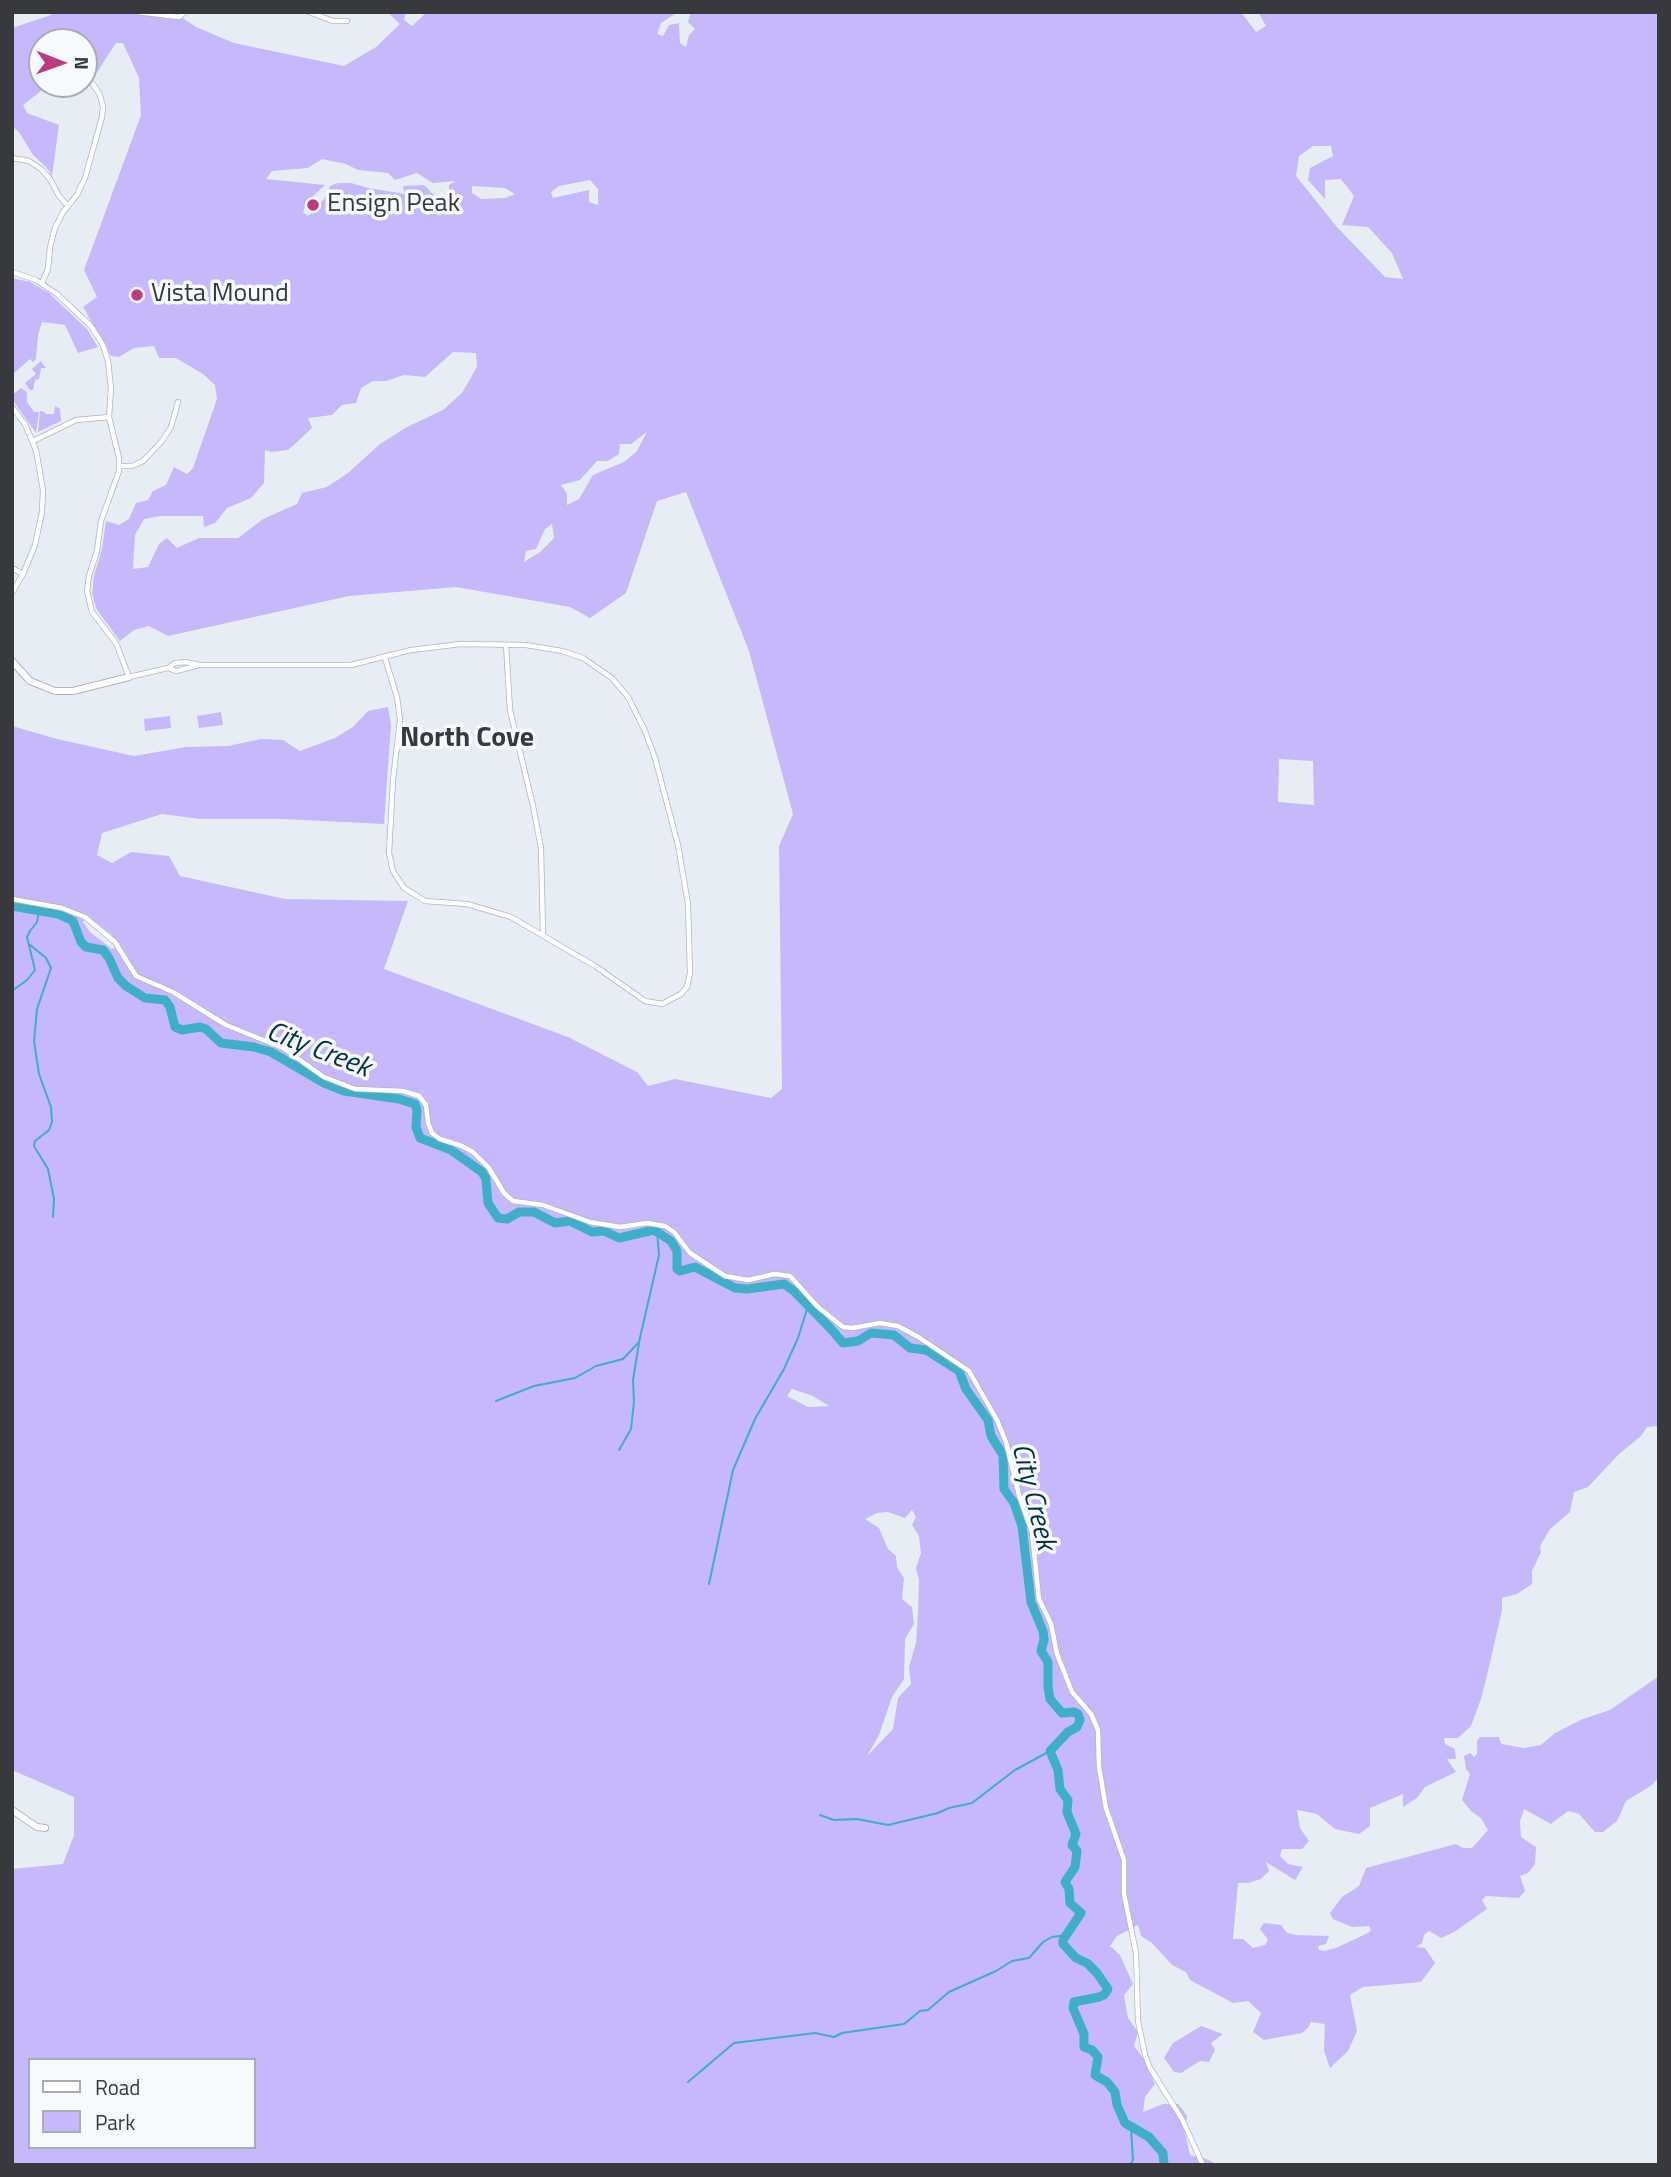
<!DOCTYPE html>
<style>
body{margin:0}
#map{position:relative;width:1671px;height:2177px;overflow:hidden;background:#e7edf4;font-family:"Titillium Web",sans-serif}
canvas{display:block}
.frame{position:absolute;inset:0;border:14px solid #37393c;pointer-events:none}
.legend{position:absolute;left:28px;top:2058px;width:228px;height:91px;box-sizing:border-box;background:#f6fafe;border:2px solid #aaadb0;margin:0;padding:9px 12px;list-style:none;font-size:21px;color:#37393c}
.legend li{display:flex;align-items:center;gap:14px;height:35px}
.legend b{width:35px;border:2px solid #aaadb0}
.north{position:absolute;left:28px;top:28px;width:70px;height:70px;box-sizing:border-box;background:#f6fafe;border:2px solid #aaadb0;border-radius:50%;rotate:91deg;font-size:19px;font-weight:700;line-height:28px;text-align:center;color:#37393c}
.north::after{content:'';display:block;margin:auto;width:24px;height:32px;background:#bd3a82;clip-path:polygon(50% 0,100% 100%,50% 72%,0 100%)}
</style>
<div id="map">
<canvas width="1671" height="2177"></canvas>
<div class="frame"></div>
<ul class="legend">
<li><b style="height:9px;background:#fff"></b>Road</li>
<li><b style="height:19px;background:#c6b8fb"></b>Park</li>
</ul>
<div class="north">N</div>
</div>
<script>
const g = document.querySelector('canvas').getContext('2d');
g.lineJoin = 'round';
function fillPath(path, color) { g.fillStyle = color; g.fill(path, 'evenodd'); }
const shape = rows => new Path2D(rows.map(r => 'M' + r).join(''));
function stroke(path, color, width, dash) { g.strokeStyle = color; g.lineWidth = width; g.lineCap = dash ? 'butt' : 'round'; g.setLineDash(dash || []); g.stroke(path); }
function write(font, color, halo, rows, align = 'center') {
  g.font = font + ' "Titillium Web",sans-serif'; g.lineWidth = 7; g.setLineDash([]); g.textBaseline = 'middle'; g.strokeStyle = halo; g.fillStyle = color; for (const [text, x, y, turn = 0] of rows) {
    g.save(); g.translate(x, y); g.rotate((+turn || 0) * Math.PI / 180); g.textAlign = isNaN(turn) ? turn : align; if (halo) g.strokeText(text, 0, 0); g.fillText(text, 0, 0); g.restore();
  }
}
fillPath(shape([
 [51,12,174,12,196,27,234,43,344,66,376,47,400,24,387,12,406,12,404,20,412,26,427,12,678,12,661,23,657,34,663,36,669,25,679,23,680,43,686,47,689,35,695,29,688,22,691,12,1241,12,1256,32,1266,26,1258,12,1659,12,1659,1426,1647,1427,1641,1436,1619,1454,1588,1487,1574,1492,1570,1512,1550,1529,1540,1546,1541,1552,1532,1571,1532,1584,1517,1594,1502,1598,1502,1610,1488,1671,1481,1699,1471,1726,1458,1738,1444,1738,1445,1744,1455,1749,1456,1759,1447,1759,1456,1772,1425,1787,1417,1798,1403,1807,1403,1794,1370,1808,1370,1826,1359,1834,1335,1829,1317,1814,1297,1810,1300,1828,1309,1841,1302,1849,1282,1849,1280,1856,1288,1864,1303,1867,1295,1880,1266,1862,1269,1871,1261,1879,1248,1883,1238,1883,1233,1939,1243,1939,1253,1948,1265,1945,1268,1940,1260,1929,1264,1923,1281,1925,1287,1933,1296,1935,1329,1936,1326,1944,1318,1946,1319,1950,1324,1951,1336,1948,1368,1933,1371,1930,1369,1926,1352,1927,1333,1919,1330,1913,1342,1897,1359,1886,1366,1868,1456,1844,1463,1848,1472,1848,1488,1830,1481,1818,1472,1812,1462,1800,1470,1774,1466,1769,1464,1756,1470,1753,1474,1757,1477,1754,1477,1741,1480,1737,1499,1737,1501,1744,1524,1748,1541,1745,1555,1733,1583,1719,1610,1710,1659,1676,1659,1777,1652,1785,1626,1801,1617,1821,1603,1832,1595,1832,1579,1814,1568,1811,1551,1824,1524,1809,1520,1821,1521,1837,1536,1847,1535,1864,1528,1873,1520,1876,1525,1891,1519,1898,1486,1896,1482,1900,1487,1909,1454,1932,1441,1938,1429,1931,1424,1935,1422,1943,1416,1947,1425,1948,1435,1963,1421,1982,1363,1987,1350,1995,1357,2031,1348,2051,1330,2068,1324,2051,1325,2024,1311,2022,1308,2028,1302,2033,1264,2040,1253,2032,1261,2013,1248,2001,1233,2003,1190,1980,1186,1972,1172,1965,1152,1943,1141,1936,1138,1925,1117,1936,1110,1946,1120,1955,1133,1984,1124,1995,1128,2018,1138,2032,1134,2046,1144,2059,1155,2084,1145,2097,1143,2112,1163,2104,1178,2104,1187,2116,1185,2132,1190,2155,1204,2158,1219,2165,12,2165,12,1869,63,1864,74,1835,74,1797,12,1770,12,726,57,739,134,756,186,747,228,746,261,739,283,740,300,751,335,738,353,727,368,711,388,707,391,725,384,824,284,819,200,819,162,814,102,833,97,855,112,863,131,852,169,856,180,876,285,899,408,901,384,969,568,1037,637,1072,648,1086,675,1079,771,1098,782,1089,779,846,793,814,749,651,686,492,657,501,626,593,590,618,570,607,456,587,349,596,168,636,149,626,134,630,120,641,97,610,92,594,94,576,102,549,106,521,119,525,129,519,136,503,148,500,153,491,166,485,174,467,187,474,193,468,217,399,215,385,203,374,176,358,159,358,154,346,134,348,119,357,111,356,83,307,97,297,84,270,141,115,139,78,123,43,116,43,92,80,84,76,84,42,42,42,42,84,50,84,23,105,27,113,59,125,52,176,47,168,33,155,19,132,12,126,12,28,51,15],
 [1313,146,1331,146,1333,156,1310,168,1308,180,1325,199,1325,180,1341,179,1354,196,1342,225,1368,227,1392,253,1403,279,1385,277,1337,227,1296,176,1299,156],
 [322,159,346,164,358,170,388,173,395,180,417,173,433,183,455,181,449,185,449,197,437,198,424,185,403,186,405,194,368,188,351,183,338,183,330,186,327,195,316,209,308,216,303,212,306,203,325,185,266,179,272,171,308,168],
 [590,180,598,189,598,205,589,202,589,190,553,198,551,192,559,186],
 [472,186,505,188,515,194,505,198,481,199,472,193],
 [453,352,476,353,477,367,462,393,443,410,405,428,380,444,348,473,327,487,302,493,297,504,263,519,238,538,199,538,177,548,167,538,159,544,148,567,133,569,135,535,144,519,160,516,203,516,204,527,215,523,227,508,251,498,264,483,265,450,271,452,288,450,296,443,312,428,308,418,332,415,342,405,356,403,361,388,373,381,386,381,404,375,425,377],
 [647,432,637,451,624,462,593,475,579,499,567,505,567,494,561,485,580,480,597,461,608,461,619,454,620,444,631,444],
 [552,524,554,538,540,552,524,562,526,551,536,549,545,529],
 [1279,759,1313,761,1314,805,1278,802],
 [87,916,111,934,120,944,118,946,112,949,90,932,83,922],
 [792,1389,813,1396,829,1406,808,1407,787,1396],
 [912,1510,916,1517,912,1525,919,1536,921,1553,916,1568,919,1580,918,1614,916,1643,909,1667,911,1684,898,1698,893,1729,867,1756,879,1735,892,1697,904,1679,905,1639,914,1624,912,1607,902,1599,904,1578,897,1567,896,1556,888,1549,879,1528,865,1519,877,1513,888,1512,905,1518],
 [30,2060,254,2060,254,2147,30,2147],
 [12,278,30,282,49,293,87,329,98,347,78,353,65,325,42,322,38,335,36,359,33,362,30,359,12,375],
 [41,361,46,368,41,368,39,379,35,380,33,390,30,390,25,383,36,374,32,369],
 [21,388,27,392,27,402,34,412,39,412,36,433,12,399,12,395],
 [55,406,60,409,61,421,38,432,40,411,45,412,45,414,54,414],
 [221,712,223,725,199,728,197,716],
 [170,716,171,728,145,731,144,719],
 [1201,2026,1223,2034,1211,2043,1215,2050,1209,2062,1200,2061,1181,2073,1174,2072,1164,2058,1173,2043]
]), '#c6b8fb');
stroke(shape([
 [29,944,46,958,51,968,37,1009,34,1041,39,1074,51,1107,52,1122,49,1130,35,1141,34,1146,48,1169,54,1199,53,1217],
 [12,991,27,980,35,970,27,937,30,931,37,922,39,911],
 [496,1401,534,1386,575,1378,596,1366,623,1359,639,1342,659,1255,657,1231],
 [619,1450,631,1429,634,1402,633,1380,639,1343],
 [709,1584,733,1470,755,1419,784,1369,798,1338,808,1306],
 [820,1815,834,1820,857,1819,888,1825,938,1813,949,1808,972,1803,1015,1770,1050,1751],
 [688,2082,734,2043,815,2033,834,2037,842,2033,904,2024,920,2011,928,2010,949,1992,996,1971,1012,1961,1029,1958,1043,1942,1052,1937,1066,1935],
 [1130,2165,1133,2160,1131,2128]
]), '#3faec8', 2);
stroke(shape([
 [12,906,58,914,73,921,81,942,86,947,103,950,109,958,118,978,126,986,145,998,165,1000,170,1007,175,1027,182,1030,200,1027,206,1029,221,1043,254,1047,271,1052,324,1083,344,1091,399,1099,415,1104,417,1110,416,1127,420,1138,451,1150,482,1172,486,1179,488,1203,498,1218,507,1219,519,1212,534,1212,555,1223,570,1221,592,1232,604,1231,619,1238,654,1230,671,1241,677,1251,677,1269,680,1271,695,1267,735,1288,747,1289,784,1284,794,1291,831,1329,843,1343,858,1341,871,1333,894,1335,910,1348,926,1350,959,1371,966,1389,988,1420,991,1436,1003,1455,1004,1489,1014,1503,1022,1526,1031,1602,1043,1631,1044,1640,1041,1651,1048,1662,1048,1687,1050,1699,1062,1713,1074,1712,1078,1714,1080,1720,1077,1727,1068,1732,1050,1751,1058,1770,1060,1789,1068,1800,1067,1812,1076,1834,1072,1845,1077,1851,1075,1867,1065,1882,1069,1889,1070,1903,1081,1913,1063,1940,1063,1944,1076,1958,1087,1963,1097,1973,1108,1989,1104,1995,1099,1997,1074,2002,1073,2008,1084,2034,1084,2047,1092,2050,1098,2057,1095,2075,1107,2082,1115,2092,1117,2105,1125,2123,1149,2137,1163,2153,1164,2165]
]), '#3faec8', 9);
const street = shape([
 [137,12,179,17,185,12],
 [309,12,333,21,347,21],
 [12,158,29,161,41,169,50,179,59,196,68,206],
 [12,272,36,280,57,294,91,326,103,345,108,361,111,388,109,417,119,458,119,471,101,521,97,551,89,576,87,591,92,612,116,643,129,677,168,668,175,663,186,662,200,665,351,665,411,650,461,644,526,645,562,651,583,658,612,678,628,697,645,731,655,758,678,845,688,904,690,973,687,987,681,994,662,1004,645,1001,595,966,511,917,467,904,425,901,404,888,393,871,389,853,393,780,400,720,397,697,385,658],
 [42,283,48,269,50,247,55,228,63,212,77,195,85,178,102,117,103,107,100,95,93,84,84,78],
 [12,407,25,424,36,450,43,490,42,512,35,545,23,574,12,593],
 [33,441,76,420,109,417],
 [120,466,132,466,143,461,162,441,171,427,178,402],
 [12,568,23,574],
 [506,645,510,710,533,806,541,848,543,934],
 [168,668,176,671,199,665],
 [12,899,62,908,85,917,115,942,136,976,173,992,226,1025,283,1048,324,1077,355,1089,403,1091,419,1096,426,1105,428,1123,432,1133,440,1139,462,1146,473,1152,489,1168,504,1193,513,1201,543,1205,590,1222,620,1227,647,1223,665,1226,674,1232,690,1253,725,1276,748,1280,774,1274,790,1276,818,1307,843,1327,852,1328,880,1323,898,1326,920,1338,969,1371,997,1420,1006,1442,1019,1495,1032,1532,1039,1599,1051,1624,1057,1654,1072,1692,1091,1714,1098,1730,1099,1767,1106,1808,1124,1860,1124,1894,1136,1953,1138,2021,1145,2055,1150,2068,1182,2119,1203,2165]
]);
const secondary = shape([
 [12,661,30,681,55,691,73,691,129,677],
 [12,1810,37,1827,45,1828]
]);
stroke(street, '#afb5bc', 6);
stroke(secondary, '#afb5bc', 8);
stroke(street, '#fff', 4.5);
stroke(secondary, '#fff', 6);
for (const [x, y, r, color] of [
 [313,205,7,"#bd3a82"],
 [137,295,7,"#bd3a82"]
]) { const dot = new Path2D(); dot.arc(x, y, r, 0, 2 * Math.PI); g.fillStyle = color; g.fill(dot); stroke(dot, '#f6fafe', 2.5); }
write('26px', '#37393c', '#f6fafe', [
 ["Ensign Peak",327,205],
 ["Vista Mound",151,295]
], 'left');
write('bold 28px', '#37393c', '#f6fafe', [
 ["North Cove",467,739]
]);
write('italic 28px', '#00333e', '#f6fafe', [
 ["City Creek",318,1051,21],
 ["City Creek",1032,1497,76]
]);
</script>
